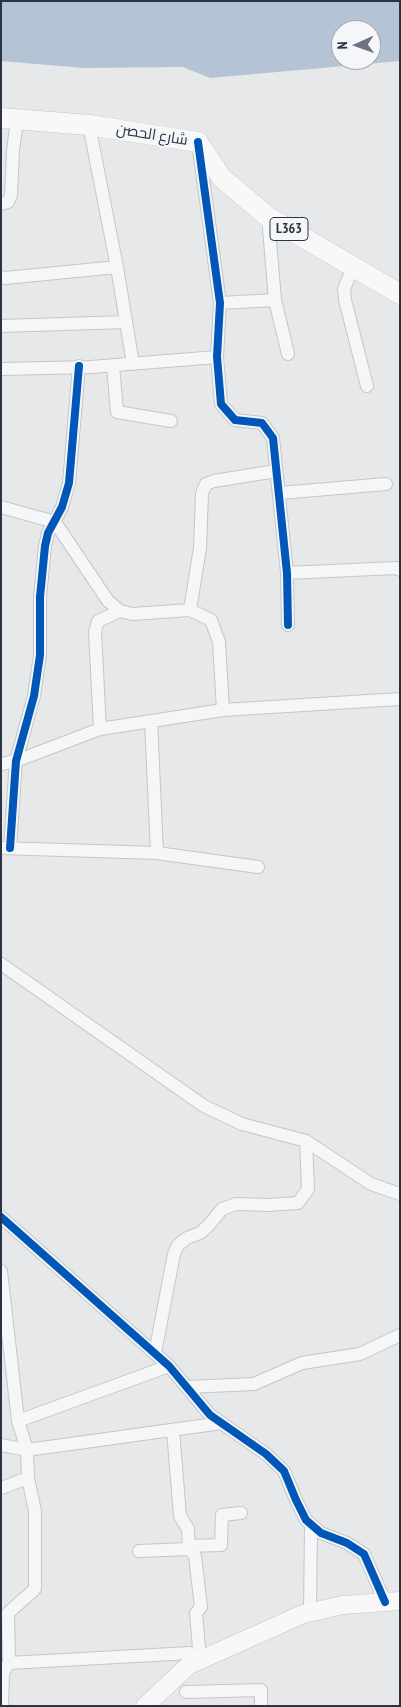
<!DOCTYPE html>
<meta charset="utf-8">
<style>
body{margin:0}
#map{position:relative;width:401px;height:1707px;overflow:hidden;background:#e6e8ea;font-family:"PT Sans Narrow",sans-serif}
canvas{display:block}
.frame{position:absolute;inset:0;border:2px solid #2b3445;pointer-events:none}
.north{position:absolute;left:331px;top:20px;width:50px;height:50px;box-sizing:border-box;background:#f4f6f9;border:1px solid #a4a8b1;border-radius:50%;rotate:268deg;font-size:14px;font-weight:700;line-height:20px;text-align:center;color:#2b3445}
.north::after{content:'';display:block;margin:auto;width:18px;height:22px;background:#6c737f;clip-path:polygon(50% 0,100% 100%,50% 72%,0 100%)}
</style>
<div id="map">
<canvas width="401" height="1707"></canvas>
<div class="frame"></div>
<div class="north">N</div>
</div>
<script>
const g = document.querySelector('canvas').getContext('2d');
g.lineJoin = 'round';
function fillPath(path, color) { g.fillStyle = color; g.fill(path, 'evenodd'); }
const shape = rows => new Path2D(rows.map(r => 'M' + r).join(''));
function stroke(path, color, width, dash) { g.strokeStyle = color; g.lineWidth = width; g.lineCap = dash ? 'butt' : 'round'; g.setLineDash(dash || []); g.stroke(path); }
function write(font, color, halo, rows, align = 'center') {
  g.font = font + ' "PT Sans Narrow",Cairo,sans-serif'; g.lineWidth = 5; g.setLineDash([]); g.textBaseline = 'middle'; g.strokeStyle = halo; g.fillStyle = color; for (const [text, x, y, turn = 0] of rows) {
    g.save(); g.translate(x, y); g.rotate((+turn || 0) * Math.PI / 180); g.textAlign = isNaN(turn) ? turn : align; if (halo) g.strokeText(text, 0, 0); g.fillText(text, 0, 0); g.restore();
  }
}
fillPath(shape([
 [1,1,400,1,400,61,210,78,183,67,84,68,1,61],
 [341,30,371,30,371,60,341,60]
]), '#b4c4d5');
const street = shape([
 [89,125,117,267,133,364],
 [199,149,220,303,217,357,221,404,235,420,262,423,273,438,287,573,288,625],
 [1,204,8,202,11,195,13,151,17,120],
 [268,217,275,300,288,354],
 [353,267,344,289,345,300,367,386],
 [1,277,5,278,117,267],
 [220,303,275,300],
 [1,326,126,322],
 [113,366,117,412,171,421],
 [1,369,91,367,217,357],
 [280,493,386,484],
 [1,507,55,522,108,601,120,611,132,614,190,610,211,620,219,642,223,710],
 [287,573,396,568,400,570],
 [190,610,200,548,202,493,206,484,214,481,276,471],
 [151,721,157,853],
 [100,729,95,632,98,621,120,611],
 [1,764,16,761,100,729,223,710,400,699],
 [1,848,157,853,258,867],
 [10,848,16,761,34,696,40,655,40,597,45,546,48,533,62,507,69,483,79,366],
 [1,964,204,1106,242,1124,306,1141,371,1184,400,1194],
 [1,1217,169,1366,210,1415,266,1454,284,1471,296,1500,306,1520,321,1533,347,1543,364,1554,385,1602],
 [1,1271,18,1421,27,1450,28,1478,35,1511,35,1589,8,1613,9,1663,3,1673,2,1706],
 [155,1353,174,1254,178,1245,187,1238,200,1233,209,1225,222,1209,236,1204,268,1205,298,1203,308,1189,306,1141],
 [187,1387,254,1384,302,1363,360,1354,400,1335],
 [18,1421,169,1366],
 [173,1430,180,1516,188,1529,189,1549,195,1556,201,1607,196,1613,200,1660],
 [1,1445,27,1450,222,1423],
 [1,1488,28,1478],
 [189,1546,221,1545,222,1515,241,1513],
 [139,1551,189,1549],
 [310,1612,311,1525],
 [9,1663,190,1653,200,1660],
 [186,1692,261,1690,261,1706]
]);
const secondary = shape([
 [145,1706,189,1665,303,1614,343,1605,400,1601]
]);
const primary = shape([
 [1,118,89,125,198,142,222,178,268,217,400,294]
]);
stroke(street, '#c4c6c8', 14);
stroke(secondary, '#c4c6c8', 19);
stroke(primary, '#c2c5c8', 21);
stroke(street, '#f5f6f7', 12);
stroke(secondary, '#f8f8f8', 18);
stroke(primary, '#f8f8f8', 20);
stroke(shape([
 [198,142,220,303,217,357,221,404,235,420,262,423,273,438,287,573,288,625],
 [10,848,16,761,34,696,40,655,40,597,45,546,48,533,62,507,69,483,79,366],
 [1,1217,169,1366,210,1415,266,1454,284,1471,296,1500,306,1520,321,1533,347,1543,364,1554,385,1602]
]), '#0057b8', 8);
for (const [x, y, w] of [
 [289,229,38]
]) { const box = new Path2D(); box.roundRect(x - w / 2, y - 11.5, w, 23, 4); g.fillStyle = '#f4f6f9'; g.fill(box); stroke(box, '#2b3445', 1); }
write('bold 14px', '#2b3445', null, [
 ["L363",289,229]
]);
write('15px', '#2b3445', '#f4f6f9', [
 ["شارع الحصن",152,135,9]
]);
</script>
